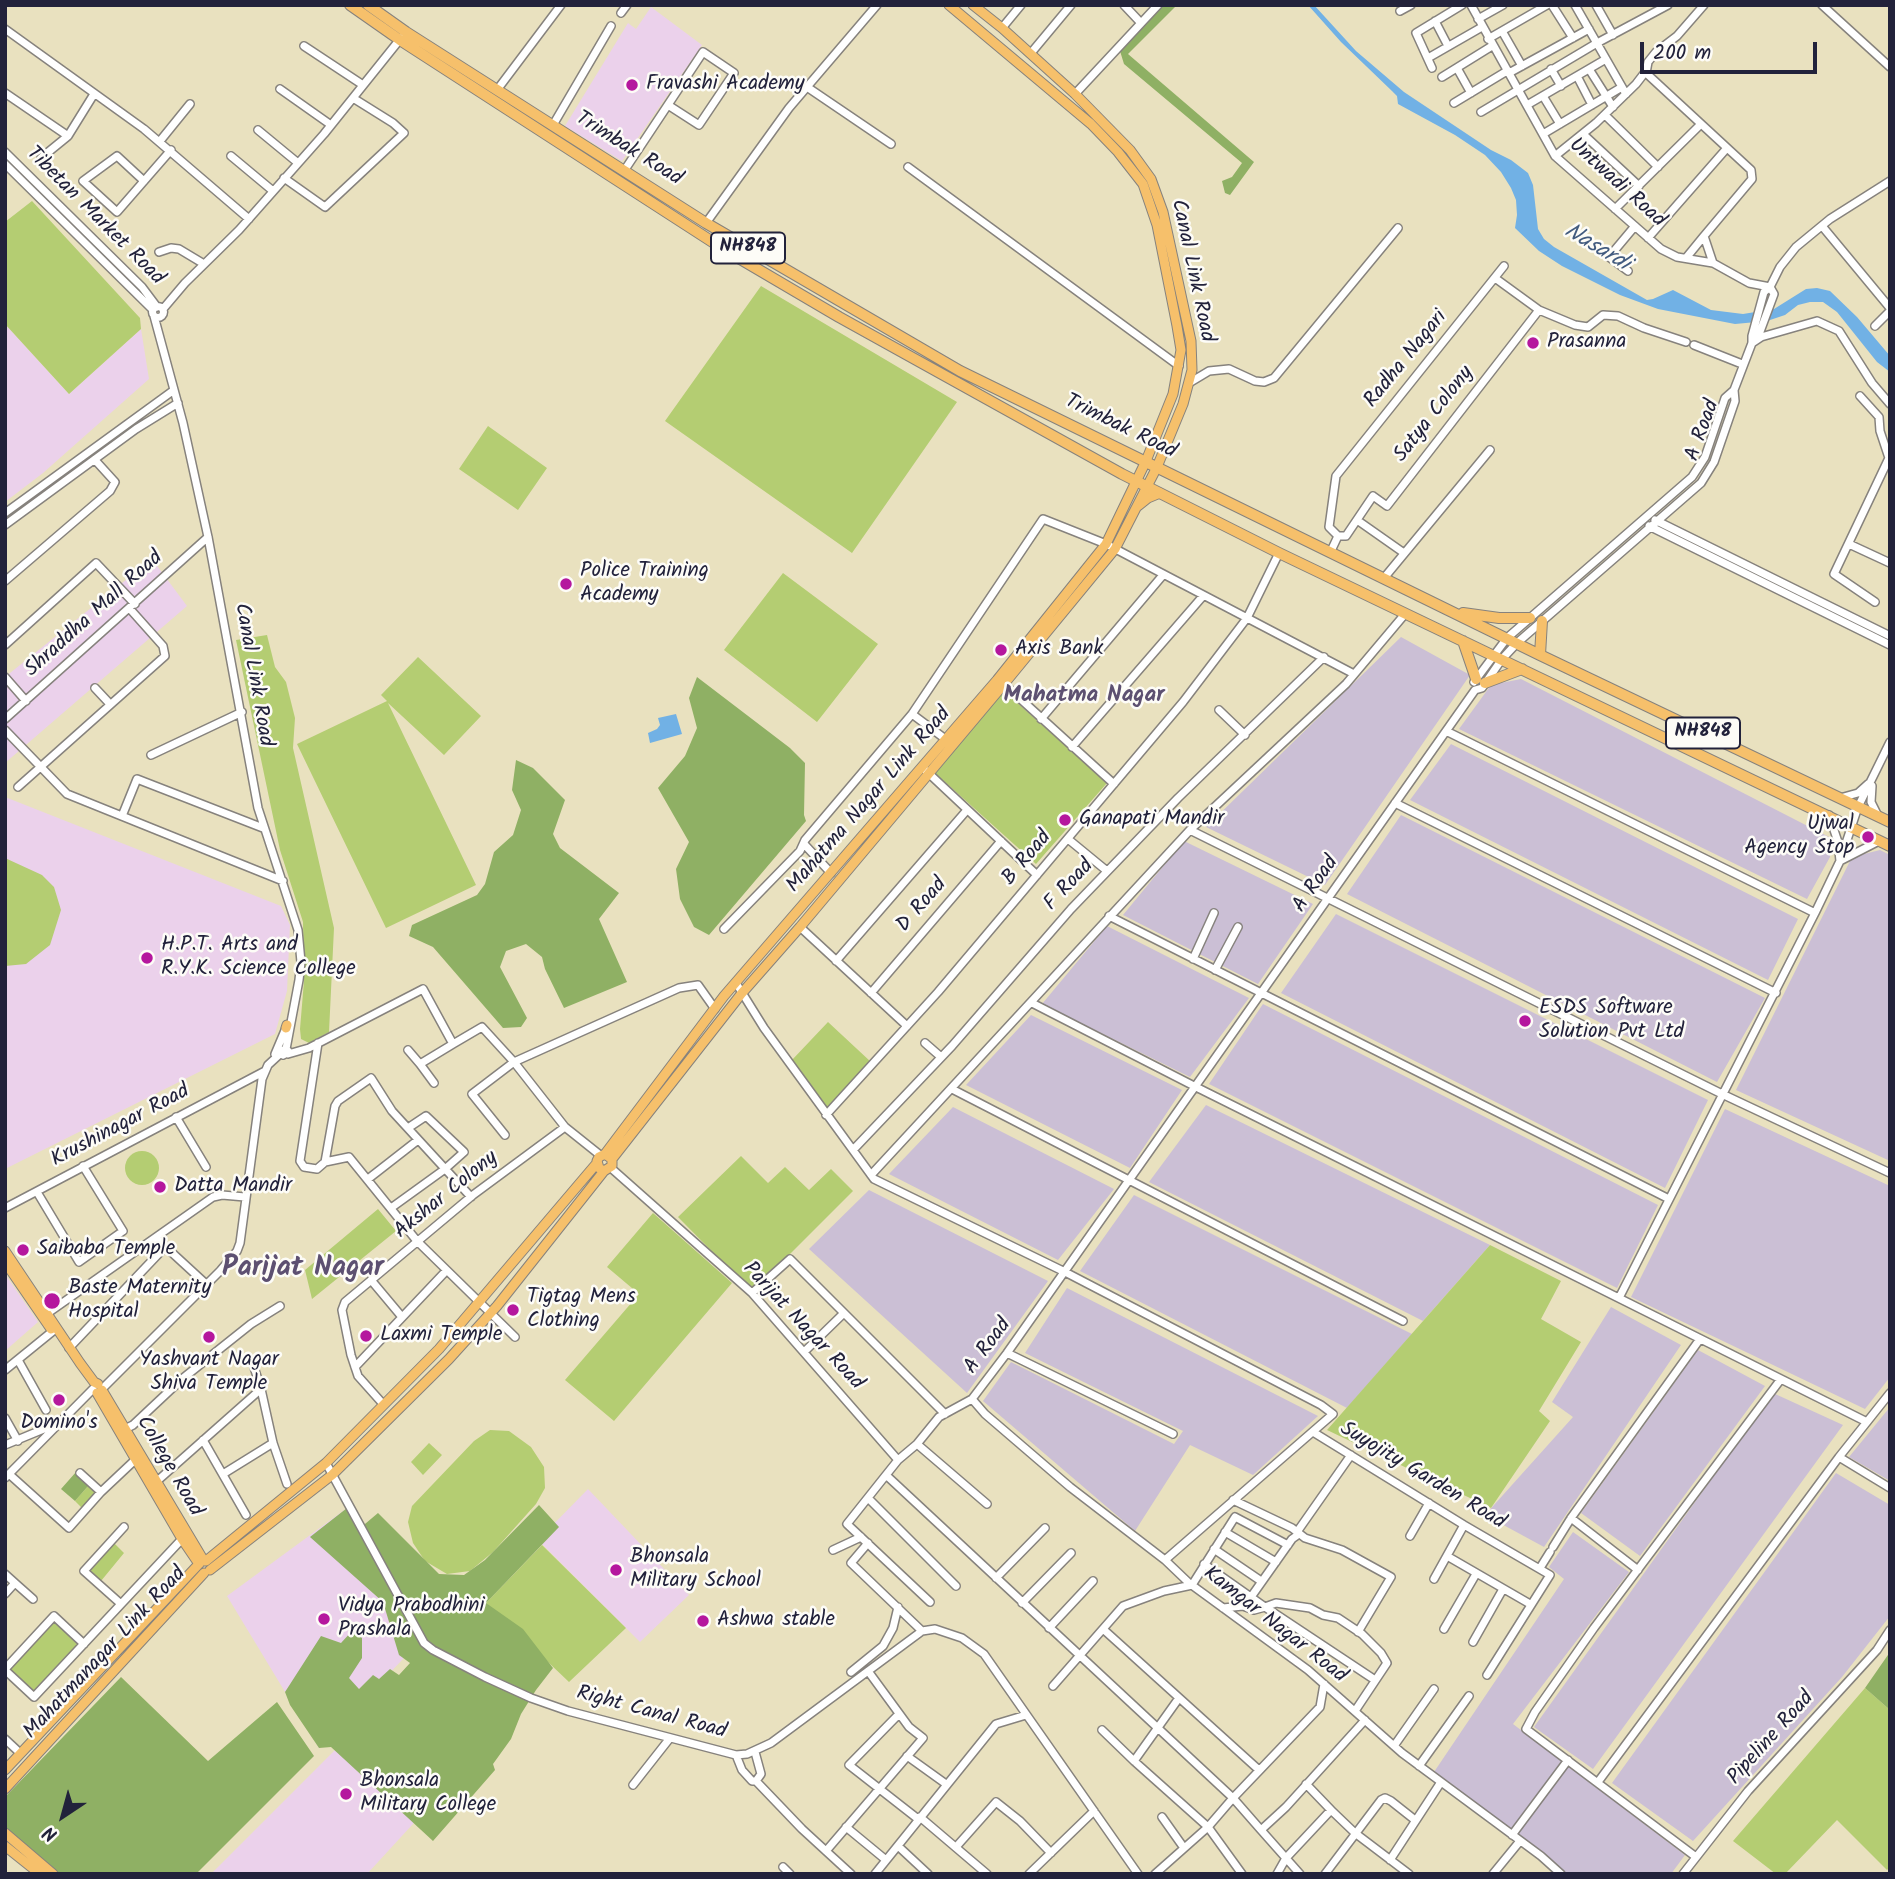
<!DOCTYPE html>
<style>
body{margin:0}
#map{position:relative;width:1895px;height:1879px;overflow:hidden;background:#e9e1bf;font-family:Kalam,sans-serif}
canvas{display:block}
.frame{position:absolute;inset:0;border:7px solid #22223b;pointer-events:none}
.north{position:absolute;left:28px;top:1781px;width:70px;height:70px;-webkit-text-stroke:5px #fdfcf7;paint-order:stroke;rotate:216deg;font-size:19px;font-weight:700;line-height:28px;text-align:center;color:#22223b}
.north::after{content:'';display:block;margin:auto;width:24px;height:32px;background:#22223b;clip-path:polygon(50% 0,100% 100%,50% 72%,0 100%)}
.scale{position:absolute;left:1640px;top:42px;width:177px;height:32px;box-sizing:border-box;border:4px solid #22223b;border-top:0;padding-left:9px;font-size:21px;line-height:24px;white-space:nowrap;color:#22223b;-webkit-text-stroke:5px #fdfcf7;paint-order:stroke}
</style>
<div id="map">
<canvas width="1895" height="1879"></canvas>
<div class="frame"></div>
<div class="north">N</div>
<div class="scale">200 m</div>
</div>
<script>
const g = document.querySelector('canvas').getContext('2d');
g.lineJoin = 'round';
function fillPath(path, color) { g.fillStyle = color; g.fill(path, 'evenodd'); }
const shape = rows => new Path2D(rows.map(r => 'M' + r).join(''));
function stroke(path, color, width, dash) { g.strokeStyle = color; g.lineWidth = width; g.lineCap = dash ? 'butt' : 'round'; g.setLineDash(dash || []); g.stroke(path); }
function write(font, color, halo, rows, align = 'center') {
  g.font = font + ' Kalam,sans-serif'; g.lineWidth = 5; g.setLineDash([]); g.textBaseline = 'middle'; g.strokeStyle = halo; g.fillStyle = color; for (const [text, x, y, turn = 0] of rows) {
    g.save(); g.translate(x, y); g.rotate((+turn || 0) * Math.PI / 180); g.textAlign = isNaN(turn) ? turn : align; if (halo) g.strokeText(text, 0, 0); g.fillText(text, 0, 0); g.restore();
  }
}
fillPath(shape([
 [651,7,702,45,622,161,565,126,628,23,636,29],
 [5,324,69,394,141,329,149,379,43,473,5,502],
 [152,559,187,606,5,763,5,677],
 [5,797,281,906,290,925,287,991,275,1034,5,1169],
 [5,1274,38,1322,5,1351],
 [588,1489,689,1595,640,1642,538,1540],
 [347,1508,419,1642,319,1748,227,1596],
 [339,1746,423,1813,367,1874,211,1874]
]), '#ebd1eb');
fillPath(shape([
 [1401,637,1470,675,1325,885,1206,827],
 [1521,679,1831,838,1830,857,1807,899,1459,729,1491,685],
 [1451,744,1798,919,1768,980,1410,800],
 [1401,815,1765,998,1717,1082,1347,894],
 [1184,841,1313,904,1258,984,1123,915],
 [1880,850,1890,855,1890,1161,1736,1090,1852,857],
 [1336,914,1708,1100,1665,1188,1281,993],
 [1107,926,1249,998,1190,1077,1042,1004],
 [1263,1004,1658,1205,1617,1288,1209,1084],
 [1031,1015,1182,1090,1130,1168,966,1085],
 [1206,1105,1490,1245,1423,1321,1149,1182],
 [953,1107,1114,1189,1058,1260,889,1174],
 [1725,1109,1890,1186,1890,1377,1865,1409,1631,1297],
 [869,1190,1048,1281,967,1393,809,1249],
 [1134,1195,1412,1334,1347,1408,1080,1271],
 [1067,1288,1318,1416,1253,1475,1190,1445,1135,1531,983,1401,1011,1362,1174,1444,1183,1431,1025,1353],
 [1611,1307,1681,1345,1544,1547,1485,1515,1573,1417,1552,1402],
 [1698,1350,1765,1386,1640,1556,1581,1513],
 [1773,1393,1843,1425,1593,1769,1534,1727],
 [1890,1407,1890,1481,1849,1457],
 [1836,1473,1890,1505,1890,1616,1842,1677,1693,1841,1612,1783],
 [1573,1532,1629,1572,1513,1724,1685,1855,1671,1874,1566,1874,1434,1772,1564,1579,1549,1567]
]), '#cbbfd5');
fillPath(shape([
 [32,201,140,318,141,329,69,394,5,324,5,222],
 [761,286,957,402,852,553,665,421],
 [488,426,547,468,518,510,459,469],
 [783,573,878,644,817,722,724,650],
 [267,635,275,667,286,682,295,718,293,748,334,928,329,1032,309,1043,301,1039,300,1029,304,981,303,922,280,850,236,640],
 [418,657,481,716,444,755,388,703,476,885,386,928,297,744,387,701,381,695],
 [1004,691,1107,783,1036,864,935,773],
 [5,858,42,875,54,887,61,910,50,945,26,964,5,966],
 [828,1022,871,1062,826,1109,792,1060],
 '125 1168a17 17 0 1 1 34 0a17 17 0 1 1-34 0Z',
 [741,1156,768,1183,785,1167,809,1190,831,1169,853,1191,752,1292,678,1217],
 [378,1209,396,1231,312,1299,305,1270],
 [653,1213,732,1283,614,1421,565,1380,639,1294,607,1267],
 [1490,1245,1561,1281,1541,1319,1581,1342,1539,1411,1550,1421,1491,1508,1327,1430],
 [490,1430,509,1431,531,1447,544,1467,545,1488,536,1504,493,1552,470,1571,447,1574,425,1561,413,1543,408,1522,412,1506,474,1441],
 [429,1443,442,1455,423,1475,411,1462],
 [89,1485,96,1492,82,1508,75,1501],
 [114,1543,124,1553,101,1581,89,1571],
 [542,1545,626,1628,569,1682,486,1603],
 [54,1622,79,1644,34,1692,10,1670],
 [1865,1688,1890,1710,1890,1867,1887,1870,1837,1820,1785,1874,1776,1874,1733,1841]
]), '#b4cd72');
fillPath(shape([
 [1163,5,1177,5,1128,54,1254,162,1230,195,1225,193,1222,181,1232,177,1242,163,1124,64,1120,51],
 [697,677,790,748,805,763,804,815,806,821,709,935,694,927,680,899,676,869,689,842,658,788,685,756,697,728,689,698],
 [516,760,533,768,565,800,553,834,560,848,619,893,599,919,627,982,564,1008,545,969,542,957,526,944,506,951,500,967,527,1018,521,1027,503,1028,433,947,409,936,412,925,477,895,485,884,494,852,513,835,521,810,512,790],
 [76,1472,89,1485,75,1501,61,1489],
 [539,1505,559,1527,486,1603,523,1629,553,1668,536,1690,521,1714,511,1739,493,1764,495,1770,433,1841,331,1747,319,1748,290,1705,285,1692,321,1636,341,1643,352,1631,362,1638,362,1658,349,1678,359,1689,373,1675,379,1679,390,1669,399,1675,410,1663,399,1655,383,1602,310,1537,347,1508,359,1529,378,1513,439,1574,464,1575,485,1560],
 [1890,1652,1890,1710,1865,1688],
 [121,1677,208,1761,277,1702,314,1756,196,1874,60,1874,5,1828,5,1797]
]), '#8fb064');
fillPath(shape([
 [1308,5,1314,5,1356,51,1404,92,1491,150,1511,160,1528,173,1533,185,1538,229,1544,239,1554,247,1647,300,1653,299,1673,290,1711,310,1743,314,1774,309,1806,289,1817,288,1830,291,1857,317,1890,356,1890,372,1877,362,1837,312,1823,302,1810,302,1798,305,1785,315,1767,321,1735,324,1658,309,1620,295,1562,266,1539,251,1515,228,1517,215,1516,200,1511,188,1501,172,1485,155,1455,135,1398,104,1397,96,1392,91,1341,42],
 [676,714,682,734,650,743,648,733,657,729,660,725,658,718]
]), '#71b1e5');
const minor = shape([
 [1124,5,1141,23],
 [1471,5,1555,156,1661,249,1677,257,1713,263,1749,283,1770,287],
 [1552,5,1573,38],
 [1575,5,1626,94],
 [1596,5,1613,35],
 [1704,5,1677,36,1656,52,1648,62,1646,73,1751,170,1752,179,1704,236,1713,263],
 [1822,5,1890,67],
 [1400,11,1411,5],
 [621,13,627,5],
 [1478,19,1503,5],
 [1435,21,1448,46],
 [1002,28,1021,5],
 [5,29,144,129,249,219],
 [1502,31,1522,66],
 [1488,39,1547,5],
 [304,46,363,85],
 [1031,53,1071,5],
 [1428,58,1482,27],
 [1432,68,1416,33,1462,5],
 [1457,68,1471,93],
 [1551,69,1561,86],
 [1589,69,1613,107],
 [1509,73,1589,29],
 [1577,76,1592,105],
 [1442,77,1492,46],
 [807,87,891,144],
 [280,89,331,125],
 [497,90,561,5],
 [5,93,68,136,94,94],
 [1075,94,1158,5],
 [1543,96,1560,124],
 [1454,103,1507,71],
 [1527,105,1606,59],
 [1481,112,1597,43,1668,5],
 [1605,115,1658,167],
 [553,125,611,26],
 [258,130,298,163],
 [1543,134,1622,87],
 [1583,134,1639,186],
 [160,141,190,104],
 [5,152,142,287,157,307],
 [231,156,273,191],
 [1555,156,1596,123,1636,84,1646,71],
 [41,158,68,136],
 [5,164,153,310],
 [908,167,1179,366],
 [624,171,703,52,734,73,699,125,668,105],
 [284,178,325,207,404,133,393,123,353,98],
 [144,181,117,156,83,181,117,212,171,150],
 [1615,209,1701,124],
 [706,223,789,108,877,5],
 [1822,226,1890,308],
 [1648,238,1727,148],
 [159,252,171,248,179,249,204,264],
 [1686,258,1704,236],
 [1628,271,1609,257,1635,226],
 [1495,278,1539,310,1575,325,1588,327,1603,315,1618,316,1644,328,1686,342],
 '152.5 312a5.5 5.5 0 1 1 11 0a5.5 5.5 0 1 1-11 0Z',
 [163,309,185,283,239,230,324,134,401,38],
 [154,316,183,423,208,537,258,808,298,930,301,962,299,980,286,1049,289,1052,283,1055,281,1051,286,1049],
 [1875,326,1890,311],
 [1754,340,1758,337,1774,294,1770,287],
 [1752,343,1761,337,1817,321,1839,331,1872,383,1890,404],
 [1694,345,1742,364],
 [1189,383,1209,371,1229,369,1255,381,1264,382,1274,378,1398,228],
 [1860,396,1879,417,1880,431,1889,458,1834,574,1875,602],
 [5,513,174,390],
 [1357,520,1404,553],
 [1655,520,1890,636],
 [5,525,136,429,178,403],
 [1649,526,1890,645],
 [1338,536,1329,527,1336,476,1504,266],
 [1849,544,1890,563],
 [1331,551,1338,536,1346,536,1373,496,1387,506,1539,310],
 [1384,578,1490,450],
 [5,581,110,491,115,482,95,460],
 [5,645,96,563,135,604],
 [5,677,26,701],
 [1474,682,1507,638,1692,477,1705,457,1725,398,1734,390],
 [1004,684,1114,784],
 [95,688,110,704],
 [1219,710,1245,735],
 [912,714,948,741],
 [5,719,208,537],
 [1041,719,1163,575],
 [5,730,67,794,283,881],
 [1446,731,1815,913],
 [1072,747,1203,596],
 [151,755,242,712],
 [922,767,1037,875],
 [1872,786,1871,802,1877,814],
 [18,787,165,656,163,646,130,609],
 [1840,798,1858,793,1868,784],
 [1395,803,1776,993],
 [1829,815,1838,842,1840,861,1879,841],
 [122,816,137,779,263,828],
 [1190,830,1722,1094,1890,1173],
 [1068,839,1107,871],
 [804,844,831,873],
 [1109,916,1669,1199],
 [800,927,907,1026],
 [724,929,800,851,805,840,912,714,1043,519,1106,544,1354,674],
 [1193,959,1214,913],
 [836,961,967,810],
 [1215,970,1238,927],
 [736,983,764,1028,874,1179,1065,1272,1321,1405,1333,1414,1165,1560],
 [871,993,1001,841],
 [1032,1003,1196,1087,1867,1422],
 [318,1043,300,1161,304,1167,317,1169,325,1162,335,1106,338,1101,371,1078,392,1111,471,1197],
 [925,1043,941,1057],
 [408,1050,420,1064],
 [275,1054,286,1028],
 [288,1054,309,1048,423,989,453,1044,482,1027,514,1062,565,1127,600,1155],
 [434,1083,420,1064,453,1044],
 [952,1089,1403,1321],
 [826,1115,938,992,1183,702,1247,618,1279,553],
 [176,1117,206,1167],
 [505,1135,472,1094,514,1062,679,988,698,985,715,1009],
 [853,1150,952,1046,1071,909,1178,798,1324,657],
 [325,1162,349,1157,417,1241,515,1337],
 [611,1168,752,1293,898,1460],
 [871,1175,1190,830,1346,684,1405,614],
 [368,1179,418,1140],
 [37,1192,79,1262,123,1231,83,1166],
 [5,1208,265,1071],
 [391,1208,445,1169,464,1152,426,1116,408,1128],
 [156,1238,206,1284],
 [371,1280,402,1317],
 [752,1293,790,1259,945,1414],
 [1619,1298,1815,913,1840,861,1858,807,1890,742],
 [48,1313,213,1197,222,1195,245,1197],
 [69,1348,165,1247],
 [804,1352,844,1313],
 [1007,1353,1173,1434],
 [18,1360,46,1410],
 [355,1367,446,1271],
 [5,1370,53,1331],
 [102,1389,220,1271,237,1251,240,1243,262,1079,268,1065,281,1053],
 [261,1389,273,1443,287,1484],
 [972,1399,985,1414,1070,1487,1165,1560,1189,1583,1308,1670,1402,1753,1541,1856,1561,1874],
 [383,1404,358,1376,351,1355,342,1310,345,1302,473,1195,565,1127],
 [5,1418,18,1441],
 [125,1429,133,1425,182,1379,251,1324,280,1306],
 [1313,1432,1464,1525,1550,1575,1487,1675],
 [203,1440,246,1515],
 [917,1444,987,1504],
 [5,1445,56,1424],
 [1839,1457,1890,1488],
 [326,1463,424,1643,433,1650,485,1677,531,1698,568,1711,736,1755,747,1754,771,1743,922,1631,935,1629,962,1638,984,1654,1138,1874],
 [80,1473,101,1492],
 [9,1474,69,1528,101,1492,135,1460],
 [223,1474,273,1443],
 [886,1475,847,1524,930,1602],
 [5,1478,93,1389],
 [156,1482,261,1389,253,1364],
 [868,1498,956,1586],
 [1233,1500,1292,1528,1305,1538,1342,1550,1391,1577,1358,1632],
 [1571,1518,1638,1570],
 [1225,1532,1276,1562],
 [1410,1536,1429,1503],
 [868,1543,851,1563,922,1631],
 [1553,1547,1571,1518,1700,1339],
 [1214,1549,1261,1581],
 [833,1550,861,1537],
 [1447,1556,1530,1604],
 [1204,1564,1265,1607,1276,1603,1310,1608,1323,1615,1338,1618,1362,1634,1381,1653,1387,1663,1355,1711],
 [1540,1568,1550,1552],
 [5,1574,15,1583,5,1594],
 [996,1578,1045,1528],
 [1434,1579,1464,1525],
 [15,1583,33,1599],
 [1251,1597,1292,1539,1299,1534,1297,1532,1351,1455],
 [1022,1603,1071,1553],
 [121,1604,84,1571,124,1527],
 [1223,1608,1243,1606,1254,1610,1265,1607,1375,1680],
 [1049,1628,1093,1581],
 [1103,1629,1259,1770],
 [1444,1629,1476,1574],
 [1473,1642,1503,1589],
 [5,1669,54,1616,84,1644],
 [5,1670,34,1697,182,1539],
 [851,1672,883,1646,893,1628,898,1607],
 [1324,1684,1320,1707,1233,1798,886,1475,898,1460,917,1444,939,1417,972,1399,1007,1353,1475,690,1482,688,1502,659,1517,643,1701,483,1714,462,1735,401,1734,390,1752,343,1752,336,1764,292,1770,287,1780,267,1796,247,1830,219,1890,181],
 [1053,1686,1123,1606,1164,1591,1192,1585,1235,1517,1288,1545],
 [899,1714,849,1765,918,1819],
 [1102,1730,1134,1761],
 [5,1739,20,1753],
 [1394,1746,1434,1689],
 [755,1752,761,1774,756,1781],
 [736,1755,742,1770,752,1781,756,1781,802,1829,851,1874],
 [907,1756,946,1784],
 [1419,1766,1469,1696],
 [1598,1782,1839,1457,1890,1393],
 [633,1785,670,1738],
 [1331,1810,1355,1833,1409,1874],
 [920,1817,987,1874],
 [1162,1817,1184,1848],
 [846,1827,886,1860],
 [1261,1830,1300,1874],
 [1512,1835,1568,1760],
 [898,1846,928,1874],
 [956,1847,996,1802,1020,1821,1051,1853],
 [826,1851,923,1738,909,1727,868,1671],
 [1696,1857,1526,1729,1535,1712,1594,1628,1781,1379],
 [1390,1860,1441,1782],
 [783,1867,790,1874],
 [875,1874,996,1724,1026,1715],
 [1029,1874,1094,1811],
 [1155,1874,1208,1827,1134,1761,1179,1698],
 [1242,1874,1208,1827,1233,1798,1261,1830,1286,1807,1365,1720],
 [1277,1874,1286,1858,1331,1810,1306,1784],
 [1325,1874,1381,1800,1385,1798,1391,1801,1415,1820],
 [1493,1874,1520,1841],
 [1683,1874,1748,1791,1877,1650,1890,1630]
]);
const major = shape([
 [1138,506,1148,498,1160,493],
 [286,1028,287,1025],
 [605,1154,724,996,997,680,1106,544,1146,461,1173,394,1181,350,1177,326,1157,225,1143,184,1118,152,1091,124,949,5],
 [612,1159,742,993,800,927,1004,684,1115,549,1157,467,1183,404,1192,370,1191,341,1163,212,1151,179,1130,150,1075,94,1002,28,973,5],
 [5,1251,80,1363,94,1382,98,1384],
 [5,1262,51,1329],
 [102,1390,204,1561],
 [97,1393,182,1539,199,1564],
 [206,1561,326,1463,439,1349,597,1163],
 [210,1570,332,1475,449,1359,497,1306,604,1171,612,1166,612,1159,605,1154,599,1157,597,1161,599,1168,604,1171],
 [5,1770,198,1565],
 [5,1789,204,1573],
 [5,1833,53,1874],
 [5,1846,40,1874]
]);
const highway = shape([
 [350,5,400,40,725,250,839,317,1122,474,1279,553,1890,846],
 [368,5,406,32,706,223,960,371,1540,655,1890,822],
 [1463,613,1499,618,1530,618],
 [1463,641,1476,679],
 [1540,655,1542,621],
 [1485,683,1522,669]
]);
stroke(minor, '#86827d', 10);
stroke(major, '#86827d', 11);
stroke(highway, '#86827d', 12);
stroke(minor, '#fff', 7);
stroke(major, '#f6c06b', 9);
stroke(highway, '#f6c06b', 10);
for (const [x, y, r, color] of [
 [632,85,7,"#b5179e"],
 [1533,343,7,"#b5179e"],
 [566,584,7,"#b5179e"],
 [1001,650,7,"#b5179e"],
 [1065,820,7,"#b5179e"],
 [1868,837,7,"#b5179e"],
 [147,958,7,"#b5179e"],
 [1525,1021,7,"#b5179e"],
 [160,1187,7,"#b5179e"],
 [23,1250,7,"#b5179e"],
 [52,1301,9,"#b5179e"],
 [513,1310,7,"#b5179e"],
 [366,1336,7,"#b5179e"],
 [209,1337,7,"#b5179e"],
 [59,1400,7,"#b5179e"],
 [616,1570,7,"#b5179e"],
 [324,1619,7,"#b5179e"],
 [703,1621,7,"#b5179e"],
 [346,1794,7,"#b5179e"]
]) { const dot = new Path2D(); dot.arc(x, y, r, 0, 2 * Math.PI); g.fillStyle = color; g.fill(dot); stroke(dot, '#fdfcf7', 2.5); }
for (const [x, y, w] of [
 [748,248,74],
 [1703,733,74]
]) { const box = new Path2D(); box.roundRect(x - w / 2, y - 15.5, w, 31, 5); g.fillStyle = '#fdfcf7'; g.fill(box); stroke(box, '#22223b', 2); }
write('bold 19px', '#22223b', null, [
 ["NH848",748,248],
 ["NH848",1703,733]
]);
write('21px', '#22223b', '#fdfcf7', [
 ["Fravashi Academy",646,85],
 ["Prasanna",1547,343],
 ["Police Training",580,572],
 ["Academy",580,596],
 ["Axis Bank",1015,650],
 ["Ganapati Mandir",1079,820],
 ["Ujwal",1854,825,"right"],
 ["Agency Stop",1854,849,"right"],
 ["H.P.T. Arts and",161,946],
 ["R.Y.K. Science College",161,970],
 ["ESDS Software",1539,1009],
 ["Solution Pvt Ltd",1539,1033],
 ["Datta Mandir",174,1187],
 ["Saibaba Temple",37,1250],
 ["Baste Maternity",68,1289],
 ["Hospital",68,1313],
 ["Tigtag Mens",527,1298],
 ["Clothing",527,1322],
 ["Laxmi Temple",380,1336],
 ["Yashvant Nagar",209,1361,"center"],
 ["Shiva Temple",209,1385,"center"],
 ["Domino's",59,1424,"center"],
 ["Bhonsala",630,1558],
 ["Military School",630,1582],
 ["Vidya Prabodhini",338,1607],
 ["Prashala",338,1631],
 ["Ashwa stable",717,1621],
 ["Bhonsala",360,1782],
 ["Military College",360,1806]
], 'left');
write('21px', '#22223b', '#fdfcf7', [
 ["Trimbak Road",628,150,32],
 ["Untwadi Road",1616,184,42],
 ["Tibetan Market Road",94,217,45],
 ["Canal Link Road",1191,271,78],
 ["Radha Nagari",1407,360,-51],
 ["Satya Colony",1435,415,-52],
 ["Trimbak Road",1120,428,26],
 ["A Road",1704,431,-70],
 ["Shraddha Mall Road",95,615,-42],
 ["Canal Link Road",252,675,80],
 ["Mahatma Nagar Link Road",870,801,-49],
 ["B Road",1028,859,-50],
 ["A Road",1317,885,-55],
 ["F Road",1070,886,-47],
 ["D Road",923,906,-49],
 ["Krushinagar Road",121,1127,-28],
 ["Akshar Colony",447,1196,-39],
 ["Parijat Nagar Road",802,1327,47],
 ["A Road",989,1347,-53],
 ["College Road",168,1467,60],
 ["Suyojity Garden Road",1422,1477,31],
 ["Kamgar Nagar Road",1274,1626,38],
 ["Mahatmanagar Link Road",106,1654,-47],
 ["Right Canal Road",651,1714,15],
 ["Pipeline Road",1772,1739,-48]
]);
write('italic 23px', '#425b7f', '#fdfcf7', [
 ["Nasardi",1596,249,31]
]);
write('bold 23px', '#5d5071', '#fdfcf7', [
 ["Mahatma Nagar",1084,697]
]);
write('bold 28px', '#5d5071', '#fdfcf7', [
 ["Parijat Nagar",303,1270]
]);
</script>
